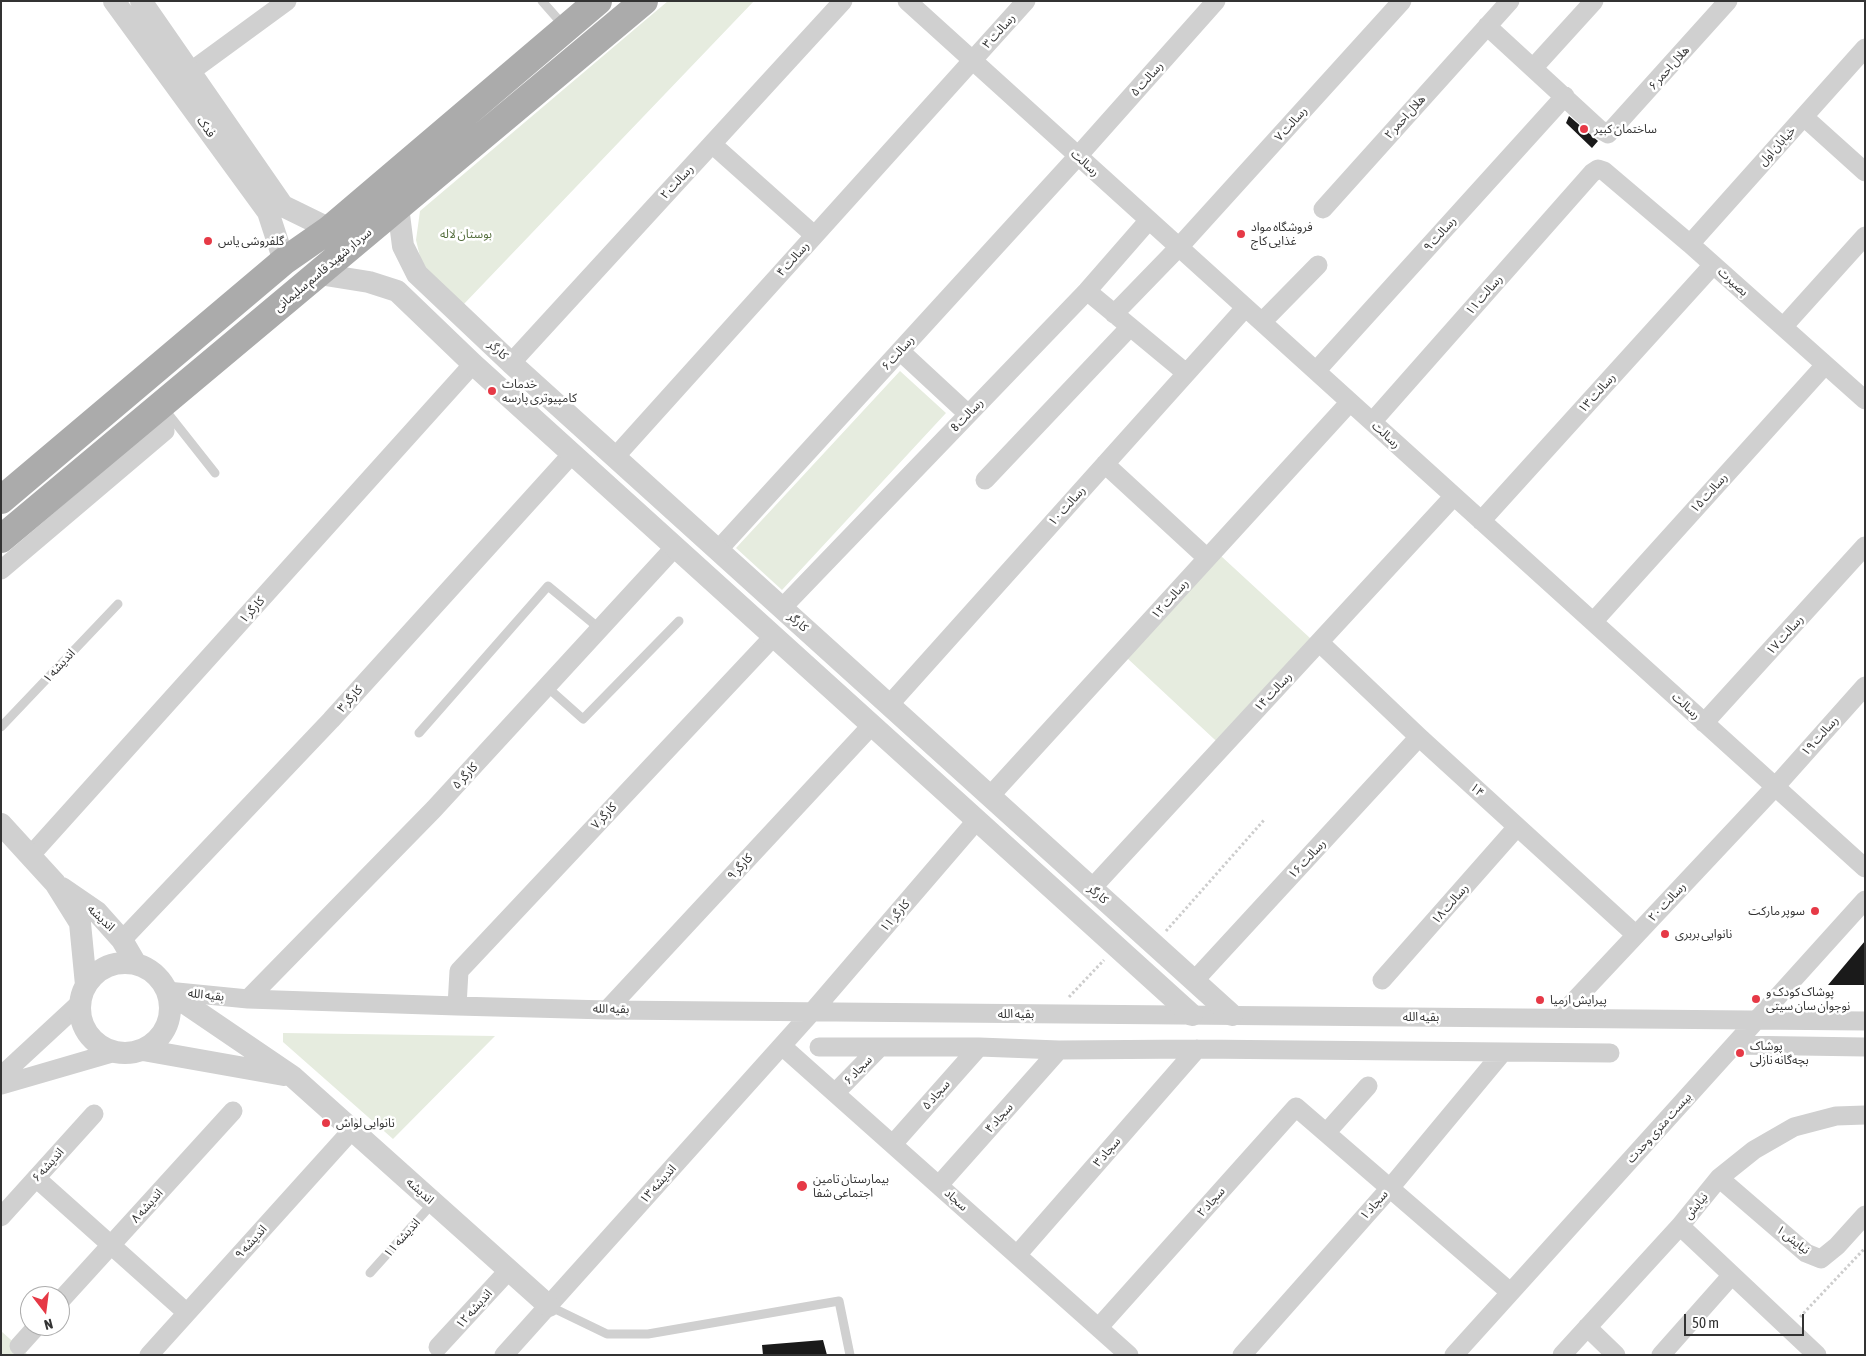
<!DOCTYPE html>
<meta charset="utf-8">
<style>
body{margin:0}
#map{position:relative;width:1866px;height:1356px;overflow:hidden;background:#fff;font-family:"Asap Condensed",sans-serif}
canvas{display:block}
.frame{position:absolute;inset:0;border:2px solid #333;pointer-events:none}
.north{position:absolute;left:20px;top:1286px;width:50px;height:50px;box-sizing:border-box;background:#fff;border:1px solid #adadad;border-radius:50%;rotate:165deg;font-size:14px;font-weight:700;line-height:20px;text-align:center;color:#333}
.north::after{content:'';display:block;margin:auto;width:18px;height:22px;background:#e63946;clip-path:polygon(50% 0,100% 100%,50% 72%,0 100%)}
.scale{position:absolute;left:1684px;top:1314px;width:120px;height:22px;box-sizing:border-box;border:2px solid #333;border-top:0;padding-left:6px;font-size:15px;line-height:18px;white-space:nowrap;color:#333;-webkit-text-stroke:4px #fff;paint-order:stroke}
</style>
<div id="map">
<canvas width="1866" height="1356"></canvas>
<div class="frame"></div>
<div class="north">N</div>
<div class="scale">50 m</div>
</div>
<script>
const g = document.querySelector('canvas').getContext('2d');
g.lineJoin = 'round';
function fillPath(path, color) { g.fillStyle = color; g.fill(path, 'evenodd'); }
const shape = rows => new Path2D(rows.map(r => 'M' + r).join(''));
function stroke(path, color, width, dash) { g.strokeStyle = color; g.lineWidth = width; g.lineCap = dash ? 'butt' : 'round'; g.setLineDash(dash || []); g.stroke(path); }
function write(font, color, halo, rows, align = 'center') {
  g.font = font + ' "Asap Condensed","Noto Sans Arabic",sans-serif'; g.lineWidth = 5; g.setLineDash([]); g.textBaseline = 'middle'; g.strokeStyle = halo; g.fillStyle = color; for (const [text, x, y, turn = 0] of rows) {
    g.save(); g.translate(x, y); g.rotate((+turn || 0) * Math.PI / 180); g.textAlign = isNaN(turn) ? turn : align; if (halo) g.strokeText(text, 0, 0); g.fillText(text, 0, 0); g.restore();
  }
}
fillPath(shape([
 [668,1,754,1,463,305,423,269,416,240,420,211],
 [900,371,946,413,782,590,736,548],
 [1221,556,1323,650,1228,752,1127,658],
 [283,1033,495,1036,393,1139,283,1042],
 [1,1331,28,1355,1,1355]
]), '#e6ecdf');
fillPath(shape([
 [1569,116,1598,141,1592,148,1566,123],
 [1865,941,1865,985,1828,985],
 [823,1340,827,1355,763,1355,762,1345]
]), '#1a1a1a');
stroke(shape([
 [1166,931,1264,820],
 [1069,997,1104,960],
 [1800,1317,1865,1248]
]), '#cdcdcd', 3, [2.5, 2.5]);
stroke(shape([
 [542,1,564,26],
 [166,411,215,473],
 [547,687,583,719,679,621],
 [1,727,118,604],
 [419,733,548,586,600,629],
 [370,1273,433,1203],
 [549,1306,607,1334,648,1334,839,1301,850,1355]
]), '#d0d0d0', 9);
stroke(shape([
 [907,1,1865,868],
 [1487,26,1599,129,1608,134,1728,1],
 [1534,67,1594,1],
 [190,72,287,1],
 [1804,117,1865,172],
 [712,144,814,235],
 [1323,209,1510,1],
 [1690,244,1865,48],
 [1087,291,1186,373],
 [1114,314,1179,247,1402,1],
 [1262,322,1318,265],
 [1783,327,1865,236],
 [900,351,968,414],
 [511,363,843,1],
 [1316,371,1565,96],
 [1372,422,1592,173,1598,169,1604,171,1690,244,1865,400],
 [615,457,1026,1],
 [1105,464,1207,558],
 [985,480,1130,327],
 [1481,521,1713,265],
 [718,550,1078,156,1216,1],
 [1,570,165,431,161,405],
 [782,608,1087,291,1149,220],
 [1593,622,1825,365],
 [1319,642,1419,737,1636,935],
 [889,705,1245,308],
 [1704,723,1865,546],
 [990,796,1350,402],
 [30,856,473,364],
 [1092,888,1454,496],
 [122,940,331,720,572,454],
 [1382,980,1517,827],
 [1194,981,1419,737],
 [167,991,248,999,457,1006,607,1010,1865,1021],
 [248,999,434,809,675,547],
 [457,1006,459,971,774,636],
 [607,1010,872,725],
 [1559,1017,1775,787,1865,686],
 [1734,1045,1865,1047],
 [782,1046,1129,1355],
 [819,1047,979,1047,1059,1050,1197,1049,1610,1053],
 [1,1076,81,1002],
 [1,1085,115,1052],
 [835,1093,880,1047],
 [1326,1133,1368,1086],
 [893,1144,979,1047],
 [36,1178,187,1313],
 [1719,1178,1806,1253,1821,1259,1837,1246,1865,1215],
 [939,1185,1059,1050],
 [1,1217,94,1114],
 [1680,1226,1817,1355],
 [1017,1255,1197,1049],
 [60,1301,233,1111],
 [1099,1327,1296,1107,1510,1292],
 [1587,1327,1616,1355],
 [19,1346,37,1326],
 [438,1347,509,1270],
 [149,1355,352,1130],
 [504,1355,812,1012,977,820],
 [1242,1355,1390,1188,1503,1052],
 [1454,1355,1865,900],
 [1562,1355,1680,1226,1719,1178,1754,1150,1794,1127,1836,1116,1865,1115],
 [1661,1355,1732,1275]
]), '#d0d0d0', 19);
stroke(shape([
 [114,1,268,212,284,261],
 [141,1,283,206,330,229],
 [398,207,403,246,417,274,511,363,1232,1015],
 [319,274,369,282,397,291,473,364,1192,1015],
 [1,824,55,883,80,923,86,985],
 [62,888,97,912,122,940,136,964],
 '80 1008a45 45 0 1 1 90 0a45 45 0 1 1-90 0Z',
 [167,991,292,1076,549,1306],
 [143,1050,284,1075]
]), '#d0d0d0', 22);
stroke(shape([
 [1,500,284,261,330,229,598,1],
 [1,539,644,1]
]), '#ababab', 28);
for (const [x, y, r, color] of [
 [1584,129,5,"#e63946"],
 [1241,234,5,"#e63946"],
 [208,241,5,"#e63946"],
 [492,391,5,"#e63946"],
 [1815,911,5,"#e63946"],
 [1665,934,5,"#e63946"],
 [1756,999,5,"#e63946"],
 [1540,1000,5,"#e63946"],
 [1740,1053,5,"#e63946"],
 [326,1123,5,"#e63946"],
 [802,1186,6,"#e63946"]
]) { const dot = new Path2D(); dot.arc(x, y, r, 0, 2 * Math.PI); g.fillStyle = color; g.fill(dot); stroke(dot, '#fff', 2); }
write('12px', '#333', '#fff', [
 ["رسالت ۳",999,31,-48],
 ["هلال احمر ۶",1669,68,-48],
 ["رسالت ۵",1147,79,-48],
 ["هلال احمر ۲",1405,117,-48],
 ["رسالت ۷",1291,124,-48],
 ["فدک",206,127,54],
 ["خیابان اول",1777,146,-48],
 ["رسالت",1085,163,42],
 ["رسالت ۲",677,182,-47],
 ["رسالت ۹",1440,234,-48],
 ["رسالت ۴",793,259,-48],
 ["سردار شهید قاسم سلیمانی",323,270,-40],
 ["بصیرت",1733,282,42],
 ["رسالت ۱۱",1484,295,-49],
 ["کارگر",498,350,43],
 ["رسالت ۶",898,353,-48],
 ["رسالت ۱۳",1597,393,-48],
 ["رسالت 8",967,415,-46],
 ["رسالت",1386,435,42],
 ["رسالت ۱۵",1709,493,-48],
 ["رسالت ۱۰",1067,506,-48],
 ["رسالت ۱۲",1170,599,-48],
 ["کارگر ۱",252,610,-48],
 ["کارگر",798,622,42],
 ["رسالت ۱۷",1785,635,-48],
 ["اندیشه ۱",59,666,-47],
 ["رسالت ۱۴",1273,692,-47],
 ["کارگر ۳",350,699,-48],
 ["رسالت",1686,706,42],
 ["رسالت ۱۹",1820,736,-48],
 ["کارگر ۵",465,776,-47],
 ["۱۴",1477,790,43],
 ["کارگر ۷",604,816,-47],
 ["رسالت ۱۶",1307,859,-47],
 ["کارگر ۹",740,867,-47],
 ["کارگر",1098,894,42],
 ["رسالت ۲۰",1667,902,-47],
 ["رسالت ۱۸",1450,904,-49],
 ["کارگر ۱۱",895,916,-49],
 ["اندیشه",101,918,43],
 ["بقیه الله",206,995,6],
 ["بقیه الله",611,1009,1],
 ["بقیه الله",1016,1014],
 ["بقیه الله",1421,1017],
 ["سجاد ۶",858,1070,-46],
 ["سجاد ۵",936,1095,-48],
 ["سجاد ۴",999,1118,-48],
 ["بیست متری وحدت",1659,1128,-48],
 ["سجاد ۳",1107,1152,-49],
 ["اندیشه ۶",48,1165,-48],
 ["اندیشه ۱۳",658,1184,-48],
 ["اندیشه",420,1191,42],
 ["سجاد",956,1200,42],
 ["سجاد ۲",1211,1202,-48],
 ["سجاد ۱",1374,1205,-48],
 ["اندیشه ۸",147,1206,-48],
 ["نیایش",1696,1206,-51],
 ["اندیشه ۱۱",402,1238,-48],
 ["نیایش ۱",1793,1240,38],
 ["اندیشه ۹",251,1242,-48],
 ["اندیشه ۱۲",474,1309,-48]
]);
write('12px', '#333', '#fff', [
 ["ساختمان کبیر",1594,129],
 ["فروشگاه مواد",1251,227],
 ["غذایی کاج",1251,241],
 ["گلفروشی یاس",218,241],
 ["خدمات",502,384],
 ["کامپیوتری پارسه",502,398],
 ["سوپر مارکت",1805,911,"right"],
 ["نانوایی بربری",1675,934],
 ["پوشاک کودک و",1766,992],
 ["نوجوان سان سیتی",1766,1006],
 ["پیرایش ارمیا",1550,1000],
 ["پوشاک",1750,1046],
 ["بچه‌گانه نازلی",1750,1060],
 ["نانوایی لواش",336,1123],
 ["بیمارستان تامین",813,1179],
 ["اجتماعی شفا",813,1193]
], 'left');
write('12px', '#56703f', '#fff', [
 ["بوستان لاله",466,234]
]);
</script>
